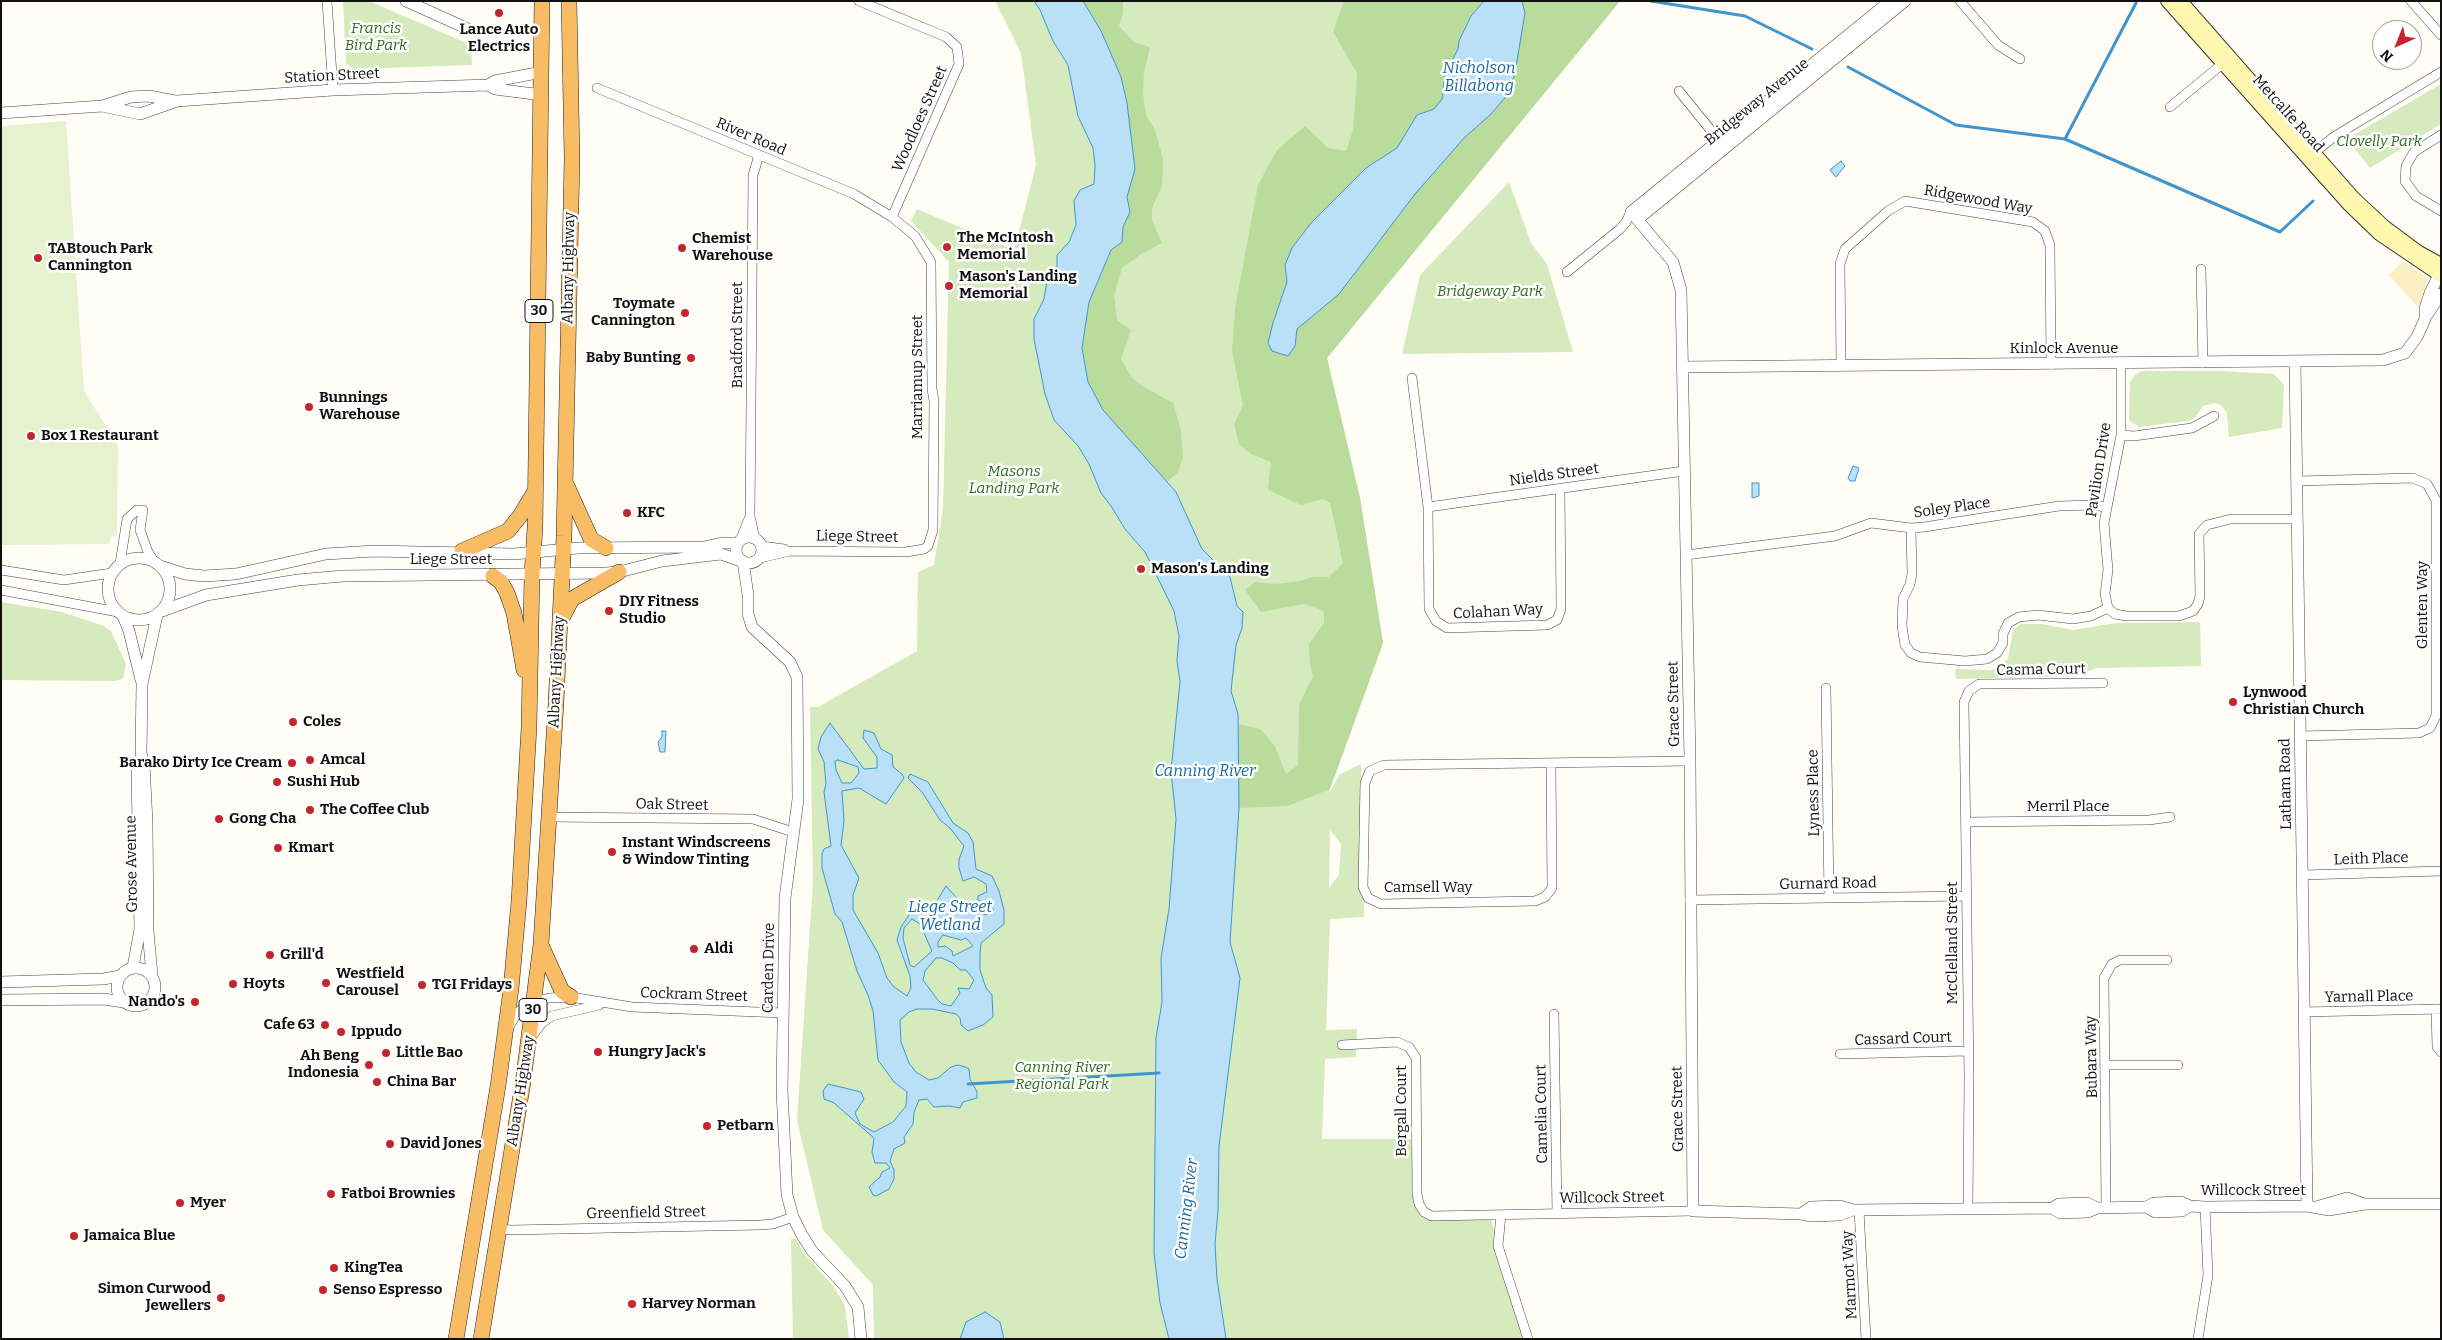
<!DOCTYPE html>
<style>
body{margin:0}
#map{position:relative;width:2442px;height:1340px;overflow:hidden;background:#fffdf5;font-family:Bitter,serif}
canvas{display:block}
.frame{position:absolute;inset:0;border:2px solid #111;pointer-events:none}
.north{position:absolute;left:2372px;top:20px;width:50px;height:50px;box-sizing:border-box;background:#fff;border:1px solid #a0a0a0;border-radius:50%;rotate:224deg;font-size:14px;font-weight:700;line-height:20px;text-align:center;color:#111}
.north::after{content:'';display:block;margin:auto;width:18px;height:22px;background:#c4262e;clip-path:polygon(50% 0,100% 100%,50% 72%,0 100%)}
</style>
<div id="map">
<canvas width="2442" height="1340"></canvas>
<div class="frame"></div>
<div class="north">N</div>
</div>
<script>
const g = document.querySelector('canvas').getContext('2d');
g.lineJoin = 'round';
function fillPath(path, color) { g.fillStyle = color; g.fill(path, 'evenodd'); }
const shape = rows => new Path2D(rows.map(r => 'M' + r).join(''));
function stroke(path, color, width, dash) { g.strokeStyle = color; g.lineWidth = width; g.lineCap = dash ? 'butt' : 'round'; g.setLineDash(dash || []); g.stroke(path); }
function write(font, color, halo, rows, align = 'center') {
  g.font = font + ' Bitter,serif'; g.lineWidth = 5; g.setLineDash([]); g.textBaseline = 'middle'; g.strokeStyle = halo; g.fillStyle = color; for (const [text, x, y, turn = 0] of rows) {
    g.save(); g.translate(x, y); g.rotate((+turn || 0) * Math.PI / 180); g.textAlign = isNaN(turn) ? turn : align; if (halo) g.strokeText(text, 0, 0); g.fillText(text, 0, 0); g.restore();
  }
}
fillPath(shape([
 [343,1,369,1,471,45,472,65,353,69,346,63],
 [995,1,1620,1,1327,358,1360,498,1383,643,1330,789,1330,792,1339,775,1361,764,1364,917,1330,919,1326,1030,1357,1029,1356,1057,1325,1059,1322,1139,1411,1139,1422,1214,1490,1215,1525,1339,874,1339,873,1285,823,1230,797,1121,813,882,810,707,818,707,917,651,918,572,934,565,943,509,949,262,911,221,917,209,1014,250,1036,165,1021,53],
 [1330,830,1341,844,1339,875,1329,888],
 [2441,84,2441,124,2370,168,2347,139],
 [1509,182,1531,243,1547,264,1573,352,1402,354,1420,275],
 [2142,371,2221,371,2274,374,2284,385,2282,428,2229,437,2227,413,2222,406,2215,403,2203,406,2194,419,2187,421,2139,427,2129,420,2130,382,2135,375],
 [1,602,62,612,104,626,111,631,126,664,123,679,115,681,1,680],
 [2200,622,2201,666,2097,668,2073,676,1956,679,1955,669,1992,670,2008,659,2013,630,2021,624,2042,624,2073,630,2116,623],
 [791,1239,796,1239,803,1252,834,1287,845,1306,849,1339,793,1339]
]), '#d5ebbd');
fillPath(shape([
 [1083,1,1123,1,1123,13,1119,26,1134,42,1150,47,1144,73,1143,93,1146,115,1155,130,1163,159,1162,186,1152,208,1152,220,1162,243,1141,254,1122,268,1114,296,1117,320,1131,330,1121,359,1132,378,1144,387,1173,403,1181,430,1183,457,1178,472,1167,482,1103,410,1088,382,1082,348,1089,302,1111,250,1122,242,1123,227,1130,212,1127,197,1135,169,1127,103,1121,77,1101,31],
 [1344,1,1620,1,1327,358,1360,498,1383,643,1330,789,1288,806,1239,808,1238,724,1260,729,1275,746,1286,774,1298,765,1299,705,1313,676,1310,665,1309,644,1324,623,1324,611,1304,604,1261,612,1245,590,1255,582,1277,584,1301,581,1312,577,1329,577,1343,563,1330,503,1322,499,1301,505,1268,490,1271,462,1251,454,1239,444,1234,424,1243,405,1232,352,1235,308,1258,185,1277,150,1305,126,1328,148,1346,151,1353,130,1357,73,1333,32]
]), '#b9dc9c');
fillPath(shape([
 [2403,261,2428,279,2418,307,2389,275]
]), '#fbeec1');
fillPath(shape([
 [66,121,84,391,118,445,117,535,111,537,109,544,1,545,1,126]
]), '#e6f2cf');
const water = shape([
 [1034,1,1083,1,1101,31,1121,77,1127,103,1135,169,1127,197,1130,212,1123,227,1122,242,1111,250,1089,302,1082,348,1088,382,1103,410,1176,492,1202,549,1230,577,1237,606,1243,612,1242,628,1236,645,1231,691,1238,714,1239,808,1230,942,1240,978,1219,1146,1218,1211,1215,1244,1217,1279,1226,1339,1169,1339,1160,1303,1154,1253,1156,1038,1162,1002,1161,958,1169,909,1176,819,1171,771,1180,682,1177,661,1179,636,1174,611,1145,552,1125,529,1111,506,1101,493,1089,464,1078,446,1054,420,1045,394,1034,339,1034,319,1044,299,1047,280,1057,268,1057,255,1069,242,1076,225,1074,201,1080,190,1094,184,1095,165,1093,148,1078,116,1068,65,1053,41,1040,10,1034,1],
 [1484,1,1522,1,1525,13,1515,73,1508,94,1491,114,1464,138,1415,194,1339,294,1297,329,1295,346,1288,356,1272,351,1268,343,1273,323,1287,282,1285,265,1292,248,1311,223,1366,168,1397,148,1417,115,1434,109,1442,99,1445,74,1458,49,1459,41,1471,16,1484,1],
 [1841,161,1845,166,1836,177,1830,170,1841,161],
 [1853,466,1859,468,1855,481,1850,481,1848,478,1853,466],
 [1752,483,1759,483,1759,496,1752,498,1752,483],
 [830,723,864,769,877,768,877,757,863,738,864,730,874,733,881,749,892,755,893,767,902,774,904,778,886,804,859,788,842,791,844,821,841,845,859,878,853,895,853,910,878,953,887,978,893,986,907,996,911,988,910,976,897,940,901,927,913,909,935,904,946,886,966,908,986,915,994,910,990,906,978,900,978,896,987,892,986,884,974,877,963,881,959,868,959,859,964,846,950,828,940,820,922,792,908,778,910,774,928,782,953,823,968,833,973,842,976,869,992,876,999,891,1004,910,1004,924,981,943,980,954,980,970,986,988,992,995,993,1017,983,1025,968,1031,961,1025,960,1018,956,1014,932,1009,917,1009,909,1012,900,1020,901,1042,909,1063,916,1072,929,1080,938,1078,951,1067,958,1065,965,1067,969,1069,970,1079,977,1092,977,1098,963,1102,960,1108,949,1106,934,1107,927,1099,919,1100,914,1112,913,1124,904,1137,905,1143,894,1149,890,1161,894,1170,894,1179,889,1189,876,1196,873,1195,869,1187,880,1177,882,1172,890,1168,886,1163,875,1163,872,1152,874,1138,834,1103,824,1099,823,1091,828,1084,861,1092,864,1099,855,1113,860,1124,874,1132,893,1122,906,1106,907,1092,894,1082,878,1060,873,1011,868,995,857,971,842,922,835,914,822,868,822,854,824,849,831,846,824,792,826,784,824,762,818,749,821,737,830,723],
 [838,760,858,767,859,773,851,783,842,783,836,770,835,761,838,760],
 [912,919,920,924,932,951,914,967,910,965,903,938,904,928,912,919],
 [943,935,961,940,966,938,973,946,953,956,952,951,945,946,938,947,938,942,943,935],
 [936,958,942,958,953,963,960,970,966,970,974,980,969,989,958,988,960,993,951,1006,942,1004,937,999,923,980,925,971,936,958],
 [662,731,666,731,665,752,660,752,658,742,662,737,662,731],
 [985,1312,1000,1322,1004,1339,960,1339,966,1322,985,1312]
]);
fillPath(water, '#b9e0f7');
stroke(water, '#3f96cf', 1);
stroke(shape([
 [1651,1,1745,16,1812,49],
 [1848,67,1956,125,2065,139,2280,232,2313,201],
 [2065,139,2136,3],
 [968,1084,1159,1073]
]), '#3f96cf', 3);
const minor = shape([
 [327,1,333,90],
 [859,1,946,37,957,47,959,64,892,217],
 [1960,1,1998,45,2020,59],
 [2411,1,2441,35],
 [597,88,854,194,892,217,915,236,931,262,932,389,934,401,933,530,928,546,924,549,906,552,790,551,760,558],
 [1679,91,1722,144],
 [2170,107,2226,61],
 [2441,135,2414,152,2406,166,2405,181,2416,196,2441,211],
 [2311,155,2335,136,2441,72],
 [2201,269,2203,363],
 [1567,272,1620,229,1626,222,1631,212],
 [2121,364,2121,435,2104,523,2108,570,2105,594,2108,608,2115,614,2126,616,2179,616,2193,611,2198,604,2200,596,2199,534,2207,525,2231,519,2298,519],
 [1841,366,1840,264,1845,249,1888,211,1905,201,2033,222,2045,231,2050,245,2051,364],
 [1412,378,1428,507,1429,609,1436,621,1447,628,1547,625,1557,620,1561,609,1560,488],
 [2121,435,2134,436,2192,428,2214,416],
 [2297,481,2413,478,2427,484,2436,500,2436,716,2430,728,2419,733,2300,736],
 [1428,507,1684,471],
 [1911,528,1912,574,1910,584,1903,599,1902,626,1905,645,1911,653,1920,657,1965,661,1987,659,1997,653,2003,643,2003,634,2008,623,2019,617,2038,615,2073,619,2091,616,2108,608],
 [755,539,750,516,753,175,759,155],
 [740,541,750,516],
 [762,546,784,549],
 [1686,555,1835,536,1871,523,1911,528,1924,527,2059,506,2092,505,2106,507],
 [120,564,127,519,137,510,143,510,140,530,148,552,155,563],
 [1,570,64,580,112,573],
 [1,590,118,612],
 [1826,688,1829,898],
 [1551,764,1552,888,1545,897,1535,901,1381,904,1368,898,1363,887,1365,783,1370,771,1384,765,1690,761],
 [549,817,753,819,793,832],
 [1967,822,2149,820,2170,817],
 [2302,875,2441,871],
 [1690,900,1966,896],
 [2436,1009,2437,1047,2441,1052],
 [2303,1012,2441,1009],
 [1554,1014,1557,1214],
 [509,1027,517,1013,523,1008,534,1002,549,998,571,997,632,1007,783,1013],
 [532,1036,542,1023,552,1016,599,1005],
 [1342,1045,1397,1042,1409,1047,1416,1058,1417,1194,1419,1204,1424,1212,1432,1216,1693,1211],
 [1840,1054,1967,1051],
 [2107,1065,2178,1065],
 [2106,1208,2104,978,2112,964,2120,960,2167,960],
 [1968,1209,1969,1075,1964,702,1969,691,1979,684,2103,683],
 [1859,1210,1866,1339],
 [1501,1215,1498,1246,1528,1339],
 [499,1229,511,1230,760,1225,773,1224,793,1217],
 [2198,1339,2208,1275,2205,1207]
]);
const tertiary = shape([
 [406,1,466,28],
 [488,85,495,89,542,95],
 [102,106,140,114,177,101,333,90,488,85,495,81,542,72],
 [1,113,102,106,131,97,149,96,175,101],
 [1638,219,1905,1],
 [2427,315,2441,294],
 [2295,362,2307,1206],
 [1683,367,2383,360,2405,353,2417,337,2425,319,2425,308,2430,293,2441,271],
 '736 550a13 13 0 1 1 26 0a13 13 0 1 1-26 0Z',
 '108 589a31 31 0 1 1 62 0a31 31 0 1 1-62 0Z',
 [743,561,748,595,748,614,752,627,790,662,797,677,798,799,785,898,782,1090,787,1195,793,1217,802,1235,812,1251,845,1286,858,1307,861,1339],
 [160,566,185,574,204,576,236,574,326,554,374,551,514,554,578,548,704,547,722,543,738,543],
 [162,611,206,595,298,580,343,576,606,573,619,572,662,561,721,554,741,561],
 [123,616,129,631,141,680],
 [133,967,140,929,137,772],
 '117 987a19 19 0 1 1 38 0a19 19 0 1 1-38 0Z',
 [152,975,148,931,147,822,144,765,141,753,142,684,157,615],
 [1,982,103,979,120,976],
 [1,1000,103,999,124,1002],
 [2146,1207,2154,1203,2181,1202,2190,1206,2205,1207,2307,1206,2329,1210,2365,1204,2441,1204],
 [2316,1207,2347,1198,2364,1204],
 [2052,1208,2059,1204,2087,1203,2097,1208,2146,1207,2155,1212,2182,1211,2190,1206],
 [1853,1210,1840,1215,1811,1216,1801,1214,1693,1211,1690,761,1681,290,1673,262,1631,212,1890,1],
 [1801,1214,1811,1207,1840,1206,1853,1210,2052,1208,2060,1213,2088,1212,2097,1208]
]);
const secondary = shape([
 [2167,1,2349,205,2379,234,2441,276],
 [2181,1,2354,198,2384,226,2419,252,2441,264]
]);
const trunk = shape([
 [567,486,591,539,606,548],
 [462,551,508,531,520,516,535,491],
 [493,576,501,582,507,593,514,613,524,670],
 [563,616,572,599,619,572],
 [541,945,562,991,571,997],
 [456,1339,498,1086,511,989,519,901,529,727,532,574,535,528,542,1],
 [481,1339,523,1082,541,944,556,703,564,536,572,158,569,1]
]);
stroke(minor, '#444', 10);
stroke(tertiary, '#444', 12);
stroke(secondary, '#333', 14);
stroke(trunk, '#222', 16);
stroke(minor, '#fff', 9);
stroke(tertiary, '#fff', 11);
stroke(secondary, '#fff6b0', 12);
stroke(trunk, '#f7bc64', 15);
for (const [x, y, r, color] of [
 [499,13,5,"#c4262e"],
 [947,247,5,"#c4262e"],
 [682,248,5,"#c4262e"],
 [38,258,5,"#c4262e"],
 [949,286,5,"#c4262e"],
 [685,313,5,"#c4262e"],
 [691,358,5,"#c4262e"],
 [309,407,5,"#c4262e"],
 [31,436,5,"#c4262e"],
 [627,513,5,"#c4262e"],
 [1141,569,5,"#c4262e"],
 [609,611,5,"#c4262e"],
 [2233,702,5,"#c4262e"],
 [293,722,5,"#c4262e"],
 [310,760,5,"#c4262e"],
 [292,763,5,"#c4262e"],
 [277,782,5,"#c4262e"],
 [310,810,5,"#c4262e"],
 [219,819,5,"#c4262e"],
 [278,848,5,"#c4262e"],
 [612,852,5,"#c4262e"],
 [694,949,5,"#c4262e"],
 [270,955,5,"#c4262e"],
 [326,983,5,"#c4262e"],
 [233,984,5,"#c4262e"],
 [422,985,5,"#c4262e"],
 [195,1002,5,"#c4262e"],
 [325,1025,5,"#c4262e"],
 [341,1032,5,"#c4262e"],
 [598,1052,5,"#c4262e"],
 [386,1053,5,"#c4262e"],
 [369,1065,5,"#c4262e"],
 [377,1082,5,"#c4262e"],
 [707,1126,5,"#c4262e"],
 [390,1144,5,"#c4262e"],
 [331,1194,5,"#c4262e"],
 [180,1203,5,"#c4262e"],
 [74,1236,5,"#c4262e"],
 [334,1268,5,"#c4262e"],
 [323,1290,5,"#c4262e"],
 [221,1298,5,"#c4262e"],
 [632,1304,5,"#c4262e"]
]) { const dot = new Path2D(); dot.arc(x, y, r, 0, 2 * Math.PI); g.fillStyle = color; g.fill(dot); stroke(dot, '#fff', 2); }
for (const [x, y, w] of [
 [539,311,28],
 [533,1010,28]
]) { const box = new Path2D(); box.roundRect(x - w / 2, y - 11.5, w, 23, 4); g.fillStyle = '#fff'; g.fill(box); stroke(box, '#111', 1); }
write('bold 14px', '#111', null, [
 ["30",539,311],
 ["30",533,1010]
]);
write('italic 15px', '#2f6b1f', '#fff', [
 ["Francis",376,29],
 ["Bird Park",376,46],
 ["Clovelly Park",2379,142],
 ["Bridgeway Park",1490,292],
 ["Masons",1014,472],
 ["Landing Park",1014,489],
 ["Canning River",1062,1068],
 ["Regional Park",1062,1085]
]);
write('bold 15px', '#111', '#fff', [
 ["Lance Auto",499,30,"center"],
 ["Electrics",499,47,"center"],
 ["The McIntosh",957,238],
 ["Memorial",957,255],
 ["Chemist",692,239],
 ["Warehouse",692,256],
 ["TABtouch Park",48,249],
 ["Cannington",48,266],
 ["Mason's Landing",959,277],
 ["Memorial",959,294],
 ["Toymate",675,304,"right"],
 ["Cannington",675,321,"right"],
 ["Baby Bunting",681,358,"right"],
 ["Bunnings",319,398],
 ["Warehouse",319,415],
 ["Box 1 Restaurant",41,436],
 ["KFC",637,513],
 ["Mason's Landing",1151,569],
 ["DIY Fitness",619,602],
 ["Studio",619,619],
 ["Lynwood",2243,693],
 ["Christian Church",2243,710],
 ["Coles",303,722],
 ["Amcal",320,760],
 ["Barako Dirty Ice Cream",282,763,"right"],
 ["Sushi Hub",287,782],
 ["The Coffee Club",320,810],
 ["Gong Cha",229,819],
 ["Instant Windscreens",622,843],
 ["& Window Tinting",622,860],
 ["Kmart",288,848],
 ["Aldi",704,949],
 ["Grill'd",280,955],
 ["Westfield",336,974],
 ["Carousel",336,991],
 ["Hoyts",243,984],
 ["TGI Fridays",432,985],
 ["Nando's",185,1002,"right"],
 ["Cafe 63",315,1025,"right"],
 ["Ippudo",351,1032],
 ["Hungry Jack's",608,1052],
 ["Little Bao",396,1053],
 ["Ah Beng",359,1056,"right"],
 ["Indonesia",359,1073,"right"],
 ["China Bar",387,1082],
 ["Petbarn",717,1126],
 ["David Jones",400,1144],
 ["Fatboi Brownies",341,1194],
 ["Myer",190,1203],
 ["Jamaica Blue",84,1236],
 ["KingTea",344,1268],
 ["Simon Curwood",211,1289,"right"],
 ["Jewellers",211,1306,"right"],
 ["Senso Espresso",333,1290],
 ["Harvey Norman",642,1304]
], 'left');
write('15px', '#111', '#fff', [
 ["Station Street",332,76,-3],
 ["Bridgeway Avenue",1757,102,-39],
 ["Metcalfe Road",2288,114,48],
 ["Woodloes Street",920,119,-66],
 ["River Road",751,137,23],
 ["Ridgewood Way",1978,200,10],
 ["Albany Highway",569,268,-89],
 ["Bradford Street",738,335,-90],
 ["Kinlock Avenue",2064,349],
 ["Marriamup Street",918,377,-90],
 ["Pavilion Drive",2099,470,-81],
 ["Nields Street",1554,475,-8],
 ["Soley Place",1952,508,-8],
 ["Liege Street",857,537,1],
 ["Liege Street",451,560],
 ["Glenten Way",2423,605,-90],
 ["Colahan Way",1498,612,-3],
 ["Casma Court",2041,670,-1],
 ["Albany Highway",557,672,-87],
 ["Grace Street",1674,704,-91],
 ["Latham Road",2286,784,-91],
 ["Lyness Place",1814,793,-91],
 ["Oak Street",672,805,1],
 ["Merril Place",2068,807],
 ["Leith Place",2371,859,-2],
 ["Grose Avenue",132,864,-91],
 ["Gurnard Road",1828,884,-1],
 ["Camsell Way",1428,888],
 ["McClelland Street",1953,943,-90],
 ["Carden Drive",769,968,-89],
 ["Cockram Street",694,995,2],
 ["Yarnall Place",2369,997,-1],
 ["Cassard Court",1903,1039,-2],
 ["Bubara Way",2092,1057,-91],
 ["Albany Highway",521,1091,-81],
 ["Grace Street",1678,1109,-91],
 ["Bergall Court",1402,1111,-90],
 ["Camelia Court",1542,1114,-91],
 ["Willcock Street",2253,1191],
 ["Willcock Street",1612,1198,-1],
 ["Greenfield Street",646,1213,-1],
 ["Marmot Way",1850,1275,-93]
]);
write('italic 16px', '#1768a6', '#fff', [
 ["Nicholson",1479,69],
 ["Billabong",1479,87],
 ["Canning River",1205,772],
 ["Liege Street",950,908],
 ["Wetland",950,926],
 ["Canning River",1187,1209,-83]
]);
</script>
